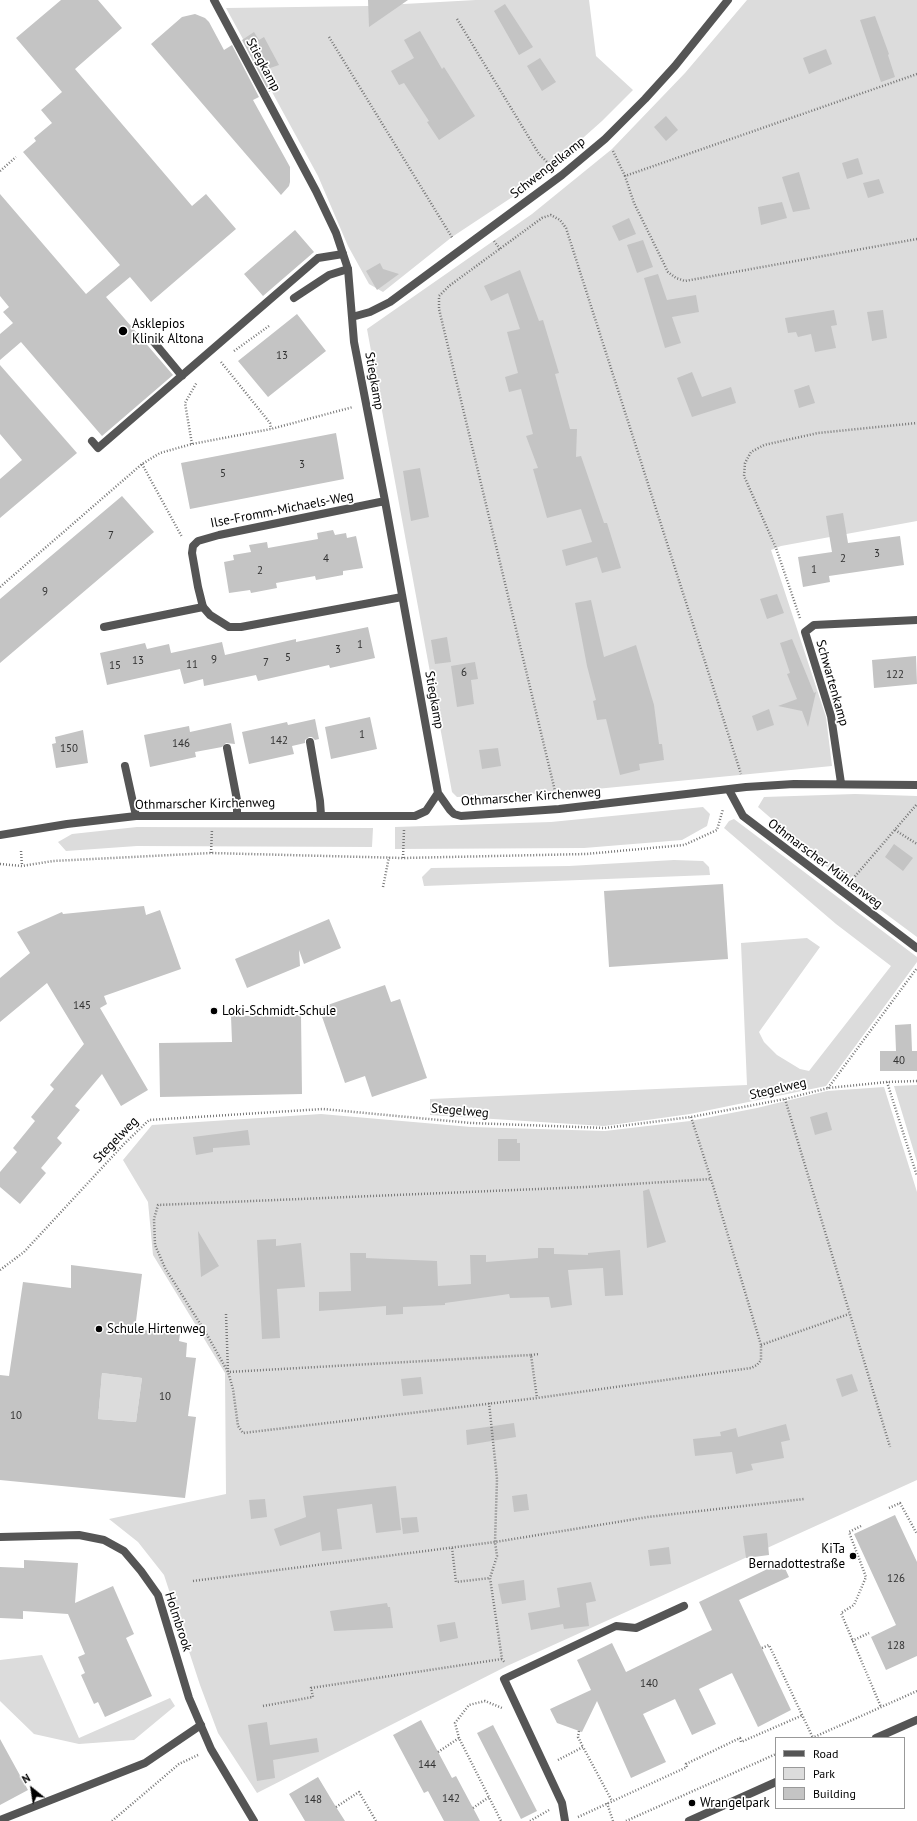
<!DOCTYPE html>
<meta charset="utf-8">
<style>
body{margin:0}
#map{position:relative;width:917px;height:1821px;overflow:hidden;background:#fff;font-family:"PT Sans",sans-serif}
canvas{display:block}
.legend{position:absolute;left:775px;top:1737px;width:130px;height:72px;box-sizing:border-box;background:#fff;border:1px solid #999;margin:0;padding:5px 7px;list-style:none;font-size:12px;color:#000}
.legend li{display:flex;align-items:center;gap:8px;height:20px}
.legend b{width:20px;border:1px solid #999}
.north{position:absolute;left:12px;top:1769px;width:40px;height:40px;-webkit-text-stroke:3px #fff;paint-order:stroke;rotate:330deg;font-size:11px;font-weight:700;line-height:16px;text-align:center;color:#000}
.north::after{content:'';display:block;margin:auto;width:14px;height:18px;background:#000;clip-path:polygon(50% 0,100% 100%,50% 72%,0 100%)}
</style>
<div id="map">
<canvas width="917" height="1821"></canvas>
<ul class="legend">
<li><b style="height:5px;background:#555"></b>Road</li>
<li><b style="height:11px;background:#dcdcdc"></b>Park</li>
<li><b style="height:11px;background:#c4c4c4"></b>Building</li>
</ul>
<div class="north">N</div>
</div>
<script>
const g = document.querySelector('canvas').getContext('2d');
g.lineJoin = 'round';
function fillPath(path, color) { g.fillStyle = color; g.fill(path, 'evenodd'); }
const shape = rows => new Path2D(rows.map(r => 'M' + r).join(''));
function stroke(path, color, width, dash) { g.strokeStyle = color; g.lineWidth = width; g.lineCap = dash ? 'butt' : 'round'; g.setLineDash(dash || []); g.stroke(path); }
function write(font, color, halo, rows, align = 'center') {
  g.font = font + ' "PT Sans",sans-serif'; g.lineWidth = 3.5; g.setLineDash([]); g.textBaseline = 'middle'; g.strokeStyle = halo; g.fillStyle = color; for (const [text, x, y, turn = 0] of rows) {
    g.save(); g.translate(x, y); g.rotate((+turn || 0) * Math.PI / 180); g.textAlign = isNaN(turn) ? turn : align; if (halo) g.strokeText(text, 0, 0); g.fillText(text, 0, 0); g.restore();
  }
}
fillPath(shape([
 [476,0,589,0,596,56,633,90,602,121,529,186,452,237,383,292,369,284,348,246,318,176,226,8,368,6],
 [747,0,917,0,917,521,781,546,771,550,826,717,832,766,555,793,457,797,452,792,367,329,532,214,612,149,685,73],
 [855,794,917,796,917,937,851,888,758,807,764,797],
 [703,807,710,814,707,826,682,840,584,848,395,849,395,827,551,822],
 [734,819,917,957,917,962,826,1086,690,1114,604,1126,430,1115,430,1099,747,1085,741,943,807,938,820,947,759,1032,764,1042,777,1055,800,1069,809,1071,891,966,836,924,724,828,729,821],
 [137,827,373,828,372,847,137,846,66,851,58,842,72,834],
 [674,860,703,861,709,867,710,875,424,886,422,877,431,868,569,866],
 [917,1085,917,1162,894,1086],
 [884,1087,917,1192,917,1480,507,1666,257,1793,218,1733,200,1685,164,1575,138,1542,109,1519,226,1494,225,1373,153,1255,148,1202,123,1160,152,1125,321,1114,471,1127,605,1131,690,1121,757,1108,827,1091],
 [102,1373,142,1378,136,1422,98,1419],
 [42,1655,79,1738,170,1698,175,1706,134,1740,79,1744,34,1734,0,1701,0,1660]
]), '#dcdcdc');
fillPath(shape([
 [61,0,98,0,122,28,75,69,192,206,206,194,236,229,151,302,130,277,106,297,173,375,102,436,21,342,0,360,0,334,13,323,3,312,9,307,0,296,0,194,86,294,120,265,23,152,36,141,34,138,52,123,41,110,62,92,16,38],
 [368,0,408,0,369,27],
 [505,4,533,47,519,55,494,11],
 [195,14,205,18,209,22,224,50,232,45,259,97,253,100,290,167,290,182,289,186,281,195,151,44,182,17],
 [875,16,889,54,888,55,895,77,881,82,860,20],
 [420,31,442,69,444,67,475,116,439,140,427,122,429,121,404,83,399,85,391,71,414,58,404,40],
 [254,32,259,40,264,37,279,65,270,68,274,89,269,92,242,40],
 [826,49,832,64,809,74,803,58],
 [540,58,556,82,542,91,527,66],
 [666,116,678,130,666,141,654,127],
 [858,158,863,174,847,179,842,163],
 [799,172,810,209,793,212,782,177],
 [879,179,884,193,868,198,863,183],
 [782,202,787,218,761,225,758,207],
 [629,218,636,234,619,241,612,226],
 [295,230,314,252,263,296,244,274],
 [643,240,653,267,637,273,627,245],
 [380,263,383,269,399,274,377,290,366,271],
 [520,270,539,321,543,320,559,373,555,374,570,429,577,429,576,457,581,456,604,523,607,523,621,568,602,573,597,557,566,566,562,550,592,542,581,509,547,518,533,469,538,468,526,436,533,434,521,389,509,392,505,377,518,373,507,332,520,329,508,293,491,301,484,286],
 [658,274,667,300,696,295,699,312,672,317,681,343,665,348,644,278],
 [834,310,837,325,831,326,836,348,815,352,811,334,798,337,796,332,788,333,785,318],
 [883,310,887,338,872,341,867,312],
 [297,314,326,351,268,397,238,361],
 [0,365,77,453,0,518,0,479,22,460,0,434],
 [692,372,702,397,731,387,736,403,692,417,677,378],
 [809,385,815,403,799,408,794,390],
 [336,433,344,479,190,509,181,463],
 [420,468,429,517,411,521,403,471],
 [122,496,154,532,0,663,0,599],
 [843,513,848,543,900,536,904,565,829,576,830,582,803,587,798,557,832,552,826,516],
 [333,530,335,535,346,533,347,538,356,536,363,568,343,571,343,575,316,580,315,576,276,583,277,588,251,593,250,590,229,593,224,562,234,560,233,555,251,552,249,545,267,542,268,548,318,539,317,533],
 [777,594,784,613,767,619,760,599],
 [591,600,604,657,636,645,654,705,659,744,662,744,664,760,639,764,640,770,620,775,606,719,597,720,593,701,596,700,587,666,575,603],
 [368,627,375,658,330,668,329,665,258,681,256,675,204,686,203,679,184,684,180,669,107,685,100,653,145,643,147,649,169,644,171,653,222,642,225,655,296,639,296,642],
 [447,637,451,662,435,664,431,640],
 [792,639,814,693,816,692,808,727,802,711,778,706,797,699,787,674,790,673,780,643],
 [916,656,917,684,874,688,872,660],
 [475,662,478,679,471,680,474,704,457,707,451,666],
 [769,709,774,725,757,731,752,716],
 [370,717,377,749,331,759,325,727],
 [315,719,319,739,315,740,312,737,309,737,305,740,305,743,292,746,294,754,249,764,242,732,287,722,288,725],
 [231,723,235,744,226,743,222,747,195,752,196,757,150,767,144,735,189,726,190,732],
 [83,730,88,763,56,768,52,744,56,743,55,737],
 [498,748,501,766,482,769,479,750],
 [894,844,913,858,903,871,885,857],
 [723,884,728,959,609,967,604,891],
 [144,906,146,915,160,910,181,969,104,996,107,1004,100,1008,148,1090,121,1106,102,1074,75,1106,80,1110,57,1138,62,1143,41,1168,46,1173,20,1204,0,1187,0,1172,17,1152,13,1148,35,1121,31,1117,54,1089,50,1085,84,1044,47,983,0,1022,0,978,30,953,17,932,62,912,63,914],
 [329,919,341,948,304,964,299,950,300,966,247,988,235,959],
 [385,985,391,1002,400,999,427,1078,372,1097,365,1076,345,1083,319,1008],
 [301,1015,302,1094,160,1097,159,1043,232,1042,231,1016],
 [911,1024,912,1051,917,1051,917,1071,880,1071,880,1051,896,1051,895,1025],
 [827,1112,832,1130,815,1135,810,1117],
 [248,1130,250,1145,213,1148,213,1152,196,1155,193,1137],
 [498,1139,517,1139,517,1143,520,1143,520,1161,498,1161],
 [649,1189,666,1242,647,1248,643,1191],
 [198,1231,219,1266,201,1277],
 [276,1239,276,1246,301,1243,305,1287,277,1289,280,1338,262,1339,257,1240],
 [538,1248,554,1248,554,1254,588,1255,588,1253,620,1250,623,1295,605,1296,603,1268,568,1270,572,1305,551,1308,549,1297,510,1298,509,1294,445,1303,445,1305,403,1307,403,1314,386,1315,386,1306,319,1311,319,1292,351,1291,350,1253,366,1253,366,1258,437,1261,438,1286,471,1284,470,1255,486,1255,486,1262,538,1258],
 [71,1265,142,1274,135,1329,180,1334,179,1341,187,1343,186,1357,196,1358,188,1416,196,1417,185,1498,0,1480,0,1375,9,1376,23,1282,71,1288],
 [102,1373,142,1378,136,1422,98,1419],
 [852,1374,858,1391,842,1397,836,1379],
 [421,1377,423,1394,403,1396,401,1379],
 [514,1423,516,1437,467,1445,466,1430],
 [786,1424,790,1440,781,1442,784,1458,751,1464,753,1470,736,1474,732,1452,695,1456,693,1439,721,1436,720,1432,736,1428,738,1437],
 [396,1486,401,1530,376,1533,372,1504,337,1509,342,1549,322,1551,320,1532,280,1546,274,1529,306,1517,303,1496],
 [527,1494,529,1510,514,1512,512,1496],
 [265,1499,267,1517,251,1519,249,1500],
 [895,1515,917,1562,917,1656,886,1670,871,1637,896,1625,854,1534],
 [417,1517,419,1532,403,1534,401,1518],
 [767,1533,769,1555,746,1558,743,1536],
 [669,1547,671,1564,650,1566,648,1550],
 [24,1560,78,1563,75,1603,113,1586,134,1634,126,1638,152,1696,105,1717,98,1702,94,1704,81,1675,85,1673,78,1657,85,1654,68,1614,23,1611,23,1619,0,1618,0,1567,24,1568],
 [782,1562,789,1577,739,1600,791,1710,758,1727,732,1673,699,1689,716,1724,692,1735,675,1699,643,1714,666,1762,631,1778,597,1701,582,1732,557,1723,550,1709,591,1690,577,1660,612,1643,626,1672,712,1630,699,1602],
 [524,1580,526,1600,502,1604,498,1584],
 [591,1582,596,1601,586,1603,589,1626,564,1629,563,1624,531,1630,528,1613,560,1607,557,1588],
 [387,1603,388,1607,390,1607,393,1628,334,1631,330,1611],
 [455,1622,458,1638,440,1642,437,1625],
 [421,1720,452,1778,456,1776,480,1821,444,1821,428,1791,424,1793,393,1735],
 [267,1722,270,1745,317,1738,319,1752,273,1760,275,1778,257,1781,248,1725],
 [493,1725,537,1811,521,1819,477,1733],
 [0,1739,28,1790,0,1805],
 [318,1777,336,1807,345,1821,305,1821,289,1794]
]), '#c4c4c4');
stroke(shape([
 [457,19,539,154,551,166],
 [329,37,453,239],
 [917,74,625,176,634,203,668,272,676,278,685,281,917,239],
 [613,151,625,176],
 [0,171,16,157],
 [494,241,500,249],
 [234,351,269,326],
 [221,362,270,423,271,429],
 [192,444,185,403,197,382],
 [142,464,182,537],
 [0,587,142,464,160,453,192,444,271,429,353,407],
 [800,618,776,548,744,476,745,463,751,452,764,445,818,433,917,423],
 [556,795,439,309,439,296,449,286,542,218,551,215,560,220,566,228,741,774],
 [895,830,917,844],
 [21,851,22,866],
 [211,853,212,829],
 [403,858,404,830],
 [0,864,22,866,53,861,211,853,403,858,586,854,684,845,717,830,723,809],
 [851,881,917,804],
 [383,887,389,857],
 [887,1082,917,1176],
 [828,1088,917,968],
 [785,1099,890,1447],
 [691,1117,711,1179,761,1345,761,1360,757,1365,751,1368,537,1398,243,1433,238,1426,233,1389,228,1372,206,1333,165,1268,155,1245,154,1219,158,1205,586,1187,711,1179],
 [0,1270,24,1252,124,1144,149,1120,323,1109,471,1123,605,1128,691,1117,785,1099,828,1088,887,1082,917,1081],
 [226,1314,228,1372,531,1355,537,1398],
 [761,1345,849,1314],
 [531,1355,539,1354],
 [489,1403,497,1479,495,1542,497,1556,490,1578,502,1659,505,1663],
 [889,1508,900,1503,917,1534],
 [861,1526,849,1532,866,1577,854,1605,841,1613,881,1707],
 [452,1548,456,1582,490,1578],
 [193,1581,495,1542,648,1517,804,1499],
 [852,1641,869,1633],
 [762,1648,769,1645,813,1738],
 [263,1706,313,1697,311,1688,502,1659],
 [579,1731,578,1737,583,1747],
 [459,1738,455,1723,469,1705,485,1701,502,1708],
 [812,1738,917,1691],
 [438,1752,459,1738,501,1821],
 [558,1760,583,1747,612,1801],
 [607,1803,613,1821],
 [336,1807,359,1792,376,1821],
 [473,1808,489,1797],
 [578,1817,687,1767,686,1764,740,1738,741,1742,803,1715],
 [112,1821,179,1764,198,1755],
 [530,1821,549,1810],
 [626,1821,776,1754]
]), '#777', 2.5, [1, 2]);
stroke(shape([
 [294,298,329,275,348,269],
 [153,341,182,376],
 [92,441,98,448,318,258,343,254],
 [104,627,203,607],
 [310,742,320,801,321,815],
 [227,748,237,800,237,815],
 [125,766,136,816],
 [729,790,743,816,917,948],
 [0,1820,145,1763,201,1725],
 [565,1821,562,1803,504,1679,616,1626,636,1628,684,1606]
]), '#555', 8);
stroke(shape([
 [214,0,316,191,336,233,348,269,354,342,385,501,438,793,450,810,454,814,461,816,559,809,746,787,794,784,917,785],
 [352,317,370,312,390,302,562,175,605,139,645,99,675,66,728,0],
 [385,501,219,535,198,541,193,546,192,553,198,587,203,607,210,615,229,627,241,627,402,597],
 [841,783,831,716,805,632,814,625,917,620],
 [0,835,67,824,136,816,415,816,426,811,438,793],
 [0,1537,79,1535,104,1540,124,1551,141,1571,158,1595,189,1698,211,1749,254,1821]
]), '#555', 8);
stroke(shape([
 [876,1738,917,1720],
 [689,1821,776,1782]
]), '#555', 8);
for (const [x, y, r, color] of [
 [123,331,5,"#000"],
 [214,1011,4,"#000"],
 [99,1329,4,"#000"],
 [853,1556,4,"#000"],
 [692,1803,4,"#000"]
]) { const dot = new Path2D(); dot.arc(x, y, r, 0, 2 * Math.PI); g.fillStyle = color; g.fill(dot); stroke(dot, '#fff', 1.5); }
write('11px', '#313131', null, [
 ["13",282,356],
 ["3",302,465],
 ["5",223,474],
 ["7",111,536],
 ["3",877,554],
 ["4",326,559],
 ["2",843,559],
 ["1",814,570],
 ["2",260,571],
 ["9",45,592],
 ["1",360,645],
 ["3",338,650],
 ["5",288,658],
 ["9",214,660],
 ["13",138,661],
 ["7",266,663],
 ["11",192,665],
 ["15",115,666],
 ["6",464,673],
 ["122",895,675],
 ["1",362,735],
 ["142",279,741],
 ["146",181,744],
 ["150",69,749],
 ["145",82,1006],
 ["40",899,1061],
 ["10",165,1397],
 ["10",16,1416],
 ["126",896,1579],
 ["128",896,1646],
 ["140",649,1684],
 ["144",427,1765],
 ["142",451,1799],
 ["148",313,1800]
]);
write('13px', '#000', '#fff', [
 ["Stiegkamp",263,65,62],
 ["Schwengelkamp",548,168,-38],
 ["Stiegkamp",374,381,80],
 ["Ilse-Fromm-Michaels-Weg",282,510,-11],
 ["Schwartenkamp",832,683,74],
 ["Stiegkamp",434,700,80],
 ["Othmarscher Kirchenweg",531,797,-4],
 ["Othmarscher Kirchenweg",205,804,-1],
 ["Othmarscher Mühlenweg",825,864,37],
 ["Stegelweg",778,1089,-13],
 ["Stegelweg",460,1111,5],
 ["Stegelweg",116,1140,-46],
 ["Holmbrook",178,1622,72]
]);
write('13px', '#000', '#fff', [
 ["Asklepios",132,324],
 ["Klinik Altona",132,339],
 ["Loki-Schmidt-Schule",222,1011],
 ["Schule Hirtenweg",107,1329],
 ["KiTa",845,1549,"right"],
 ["Bernadottestraße",845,1564,"right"],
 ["Wrangelpark",700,1803]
], 'left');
</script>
